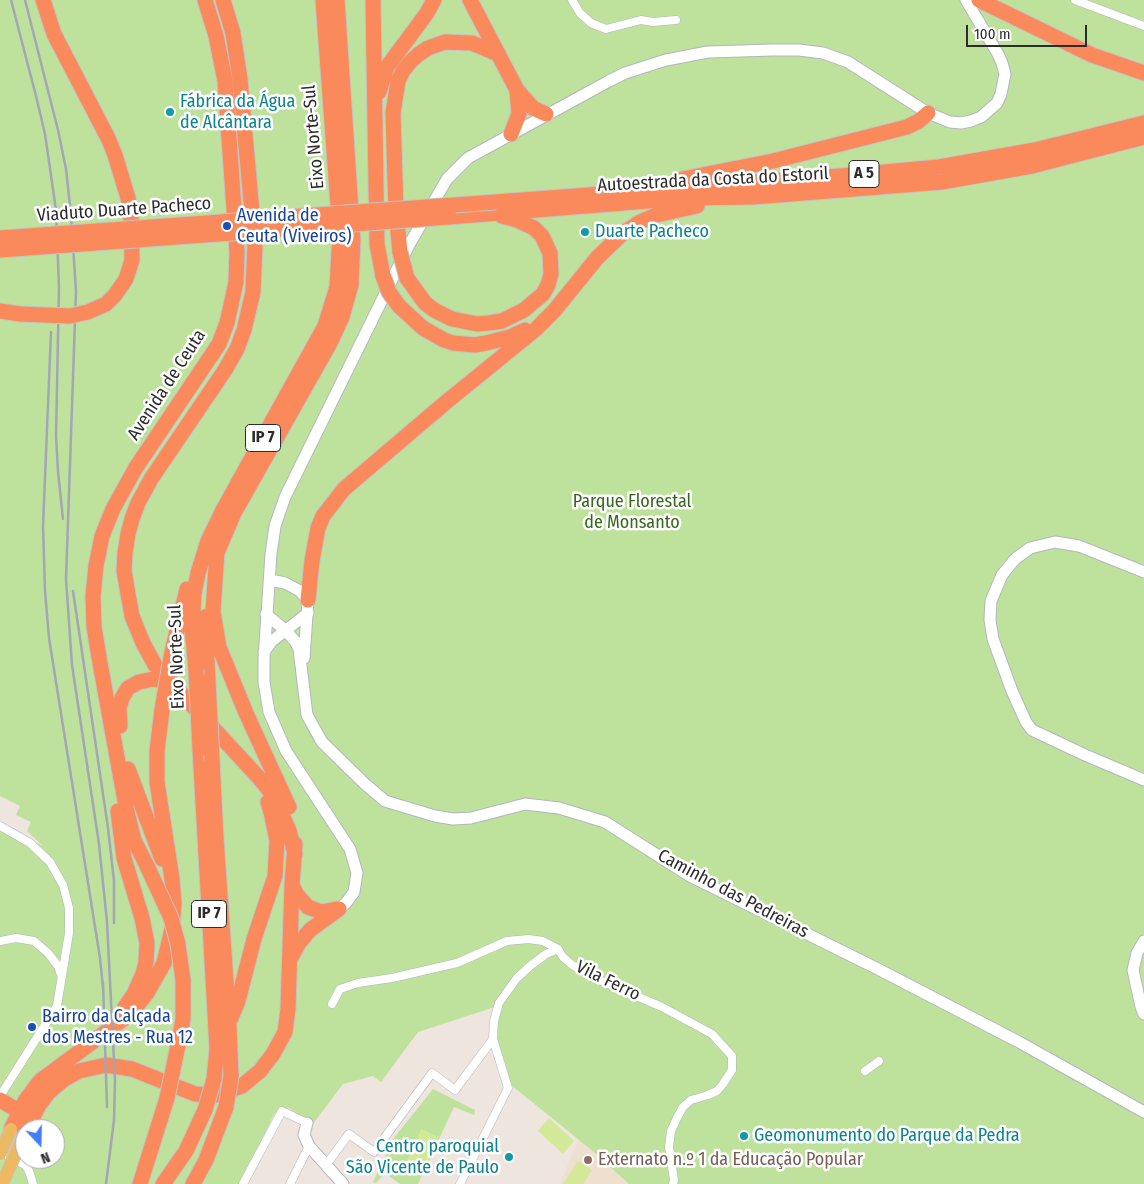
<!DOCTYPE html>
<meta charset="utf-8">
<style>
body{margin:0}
#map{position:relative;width:1144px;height:1184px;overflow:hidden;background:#ede5de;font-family:"Fira Sans Condensed",sans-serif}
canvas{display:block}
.north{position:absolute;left:15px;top:1119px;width:50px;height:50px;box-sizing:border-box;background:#fff;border:1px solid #ababab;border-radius:50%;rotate:159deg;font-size:14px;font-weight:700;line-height:20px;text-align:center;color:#2c2c2c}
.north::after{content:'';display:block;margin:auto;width:18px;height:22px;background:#437ef6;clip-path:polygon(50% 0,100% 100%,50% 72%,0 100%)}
.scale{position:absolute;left:966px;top:25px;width:121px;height:22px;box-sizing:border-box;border:2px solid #2c2c2c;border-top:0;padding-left:6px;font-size:15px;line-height:18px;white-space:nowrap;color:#2c2c2c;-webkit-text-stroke:4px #fff;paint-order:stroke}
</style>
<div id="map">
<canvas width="1144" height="1184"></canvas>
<div class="north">N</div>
<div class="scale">100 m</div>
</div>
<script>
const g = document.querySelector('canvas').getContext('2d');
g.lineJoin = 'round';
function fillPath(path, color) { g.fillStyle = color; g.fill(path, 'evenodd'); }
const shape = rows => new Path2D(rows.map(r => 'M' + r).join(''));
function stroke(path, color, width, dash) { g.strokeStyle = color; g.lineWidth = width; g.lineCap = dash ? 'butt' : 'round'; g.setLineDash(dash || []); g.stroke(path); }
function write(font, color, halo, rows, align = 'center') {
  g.font = font + ' "Fira Sans Condensed",sans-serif'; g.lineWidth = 5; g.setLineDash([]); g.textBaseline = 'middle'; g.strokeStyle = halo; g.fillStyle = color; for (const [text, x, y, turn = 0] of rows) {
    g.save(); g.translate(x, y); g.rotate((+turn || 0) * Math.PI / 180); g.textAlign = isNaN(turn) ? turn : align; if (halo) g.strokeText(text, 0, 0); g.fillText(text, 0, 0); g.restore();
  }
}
fillPath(shape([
 [580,1136,633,1184,560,1184]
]), '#eedfce');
fillPath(shape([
 [0,0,1144,0,1144,1184,629,1184,594,1152,511,1085,494,1044,495,1007,418,1032,381,1082,373,1076,343,1084,312,1125,289,1108,274,1114,242,1184,0,1184,0,825,43,846,27,831,31,822,16,815,20,806,0,796],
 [25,1129,55,1129,55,1159,25,1159],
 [433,1089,475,1110,474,1115,454,1107,418,1184,400,1184,385,1173,376,1183,373,1182,394,1138]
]), '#bee29c');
fillPath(shape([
 [549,1118,574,1141,563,1154,538,1131],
 [421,1129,439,1137,421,1176,404,1168],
 [578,1161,592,1170,583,1184,563,1184]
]), '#d2e998');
const street = shape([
 [572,0,580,13,591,23,606,29,641,20,653,22,676,20],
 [1075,0,1144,26],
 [0,826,30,843,50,862,63,885,69,908,69,933,57,1006,0,1096],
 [0,941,16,938,34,941,48,953,58,966,61,975],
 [332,1004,340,989,358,983,392,978,457,963,507,941,528,939,543,941,558,949,563,957,571,964,590,976,662,1007,712,1034,732,1056,732,1070,723,1084,717,1091,708,1095,691,1100,683,1107,677,1118,671,1131,669,1147,674,1180,673,1184],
 [865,1071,879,1061],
 [9,1157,25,1165,29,1171,33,1184],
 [326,1165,349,1134,374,1152,432,1073,455,1090,493,1039,494,1021,499,1003,517,978,530,966,546,954,558,949],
 [243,1184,282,1111,307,1123],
 [290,1184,309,1146],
 [460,1184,508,1088,493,1039]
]);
const secondary = shape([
 [1144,572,1079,546,1055,542,1030,548,1015,559,1002,575,991,601,990,620,993,639,1012,691,1026,722,1032,730,1085,755,1144,780],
 [270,580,285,583,300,591,308,600,304,658],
 [266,614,286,631,295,641,299,649,307,715,322,742,365,784,385,801,435,816,453,819,471,818,525,804,559,808,605,822,690,876,876,968,1019,1042,1144,1112],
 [264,652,272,641,308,613],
 [339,909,346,903,354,892,357,873,350,849,286,751,269,712,264,682,264,659,271,554,275,526,285,497,409,245,447,179,468,158,609,81,625,73,666,60,708,52,773,50,799,50,823,53,848,62,928,113,950,122,961,123,971,121,981,117,997,103,1001,94,1005,74,1002,63,998,54,966,0],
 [1144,941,1137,953,1133,970,1141,1007,1144,1014],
 [307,1123,304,1135,309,1146,343,1184]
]);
const highway = shape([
 [43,0,54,34,108,138,115,155,128,198,131,217,132,260,126,279,115,295,106,304],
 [223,0,233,33,240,79,255,245,253,292,244,330,237,349,225,370,151,479,138,503,132,519,128,534,125,553,124,571,132,616,143,643,155,665,261,780,273,795,289,830,295,854],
 [373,0,377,244,383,276],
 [470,0,517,90,533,108,546,114],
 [979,0,1092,55,1144,73],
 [379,92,387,67,427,13,434,0],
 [511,134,519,114,517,90],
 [682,179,773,161,907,127,919,121,928,113],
 [496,202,853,175,939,167,1035,150,1144,123],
 [449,217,685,198,753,197,942,182,1032,166,1144,137],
 [400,252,396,211,393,113,398,81,403,71,410,62,419,54,428,48,445,42,472,43,498,54],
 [407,278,425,303,434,310,452,319,477,324,489,323,502,321,524,310,543,294,548,285,551,274,550,253,542,236,534,228,517,220,502,216],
 [399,306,423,328,444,340,453,343,475,345,486,343,510,337,525,330],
 [0,311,20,314],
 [217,551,213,612,219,647,246,713,289,807],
 [214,560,234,513,330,343,342,317,351,285,353,240,337,0],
 [308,600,312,561,318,528,323,516,344,489,445,403,536,329,554,311,597,258,622,234,640,222,656,215,697,206],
 [205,617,208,681],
 [172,652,187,589],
 [196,670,192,628,194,594,198,573,208,541,223,510,325,326,337,287,340,233,323,0],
 [120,726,119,709,122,698,128,688,139,682,153,679,166,681,171,685],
 [200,749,217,1049,214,1079],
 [212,760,216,838,229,1024,231,1076],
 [128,769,162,859],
 [118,811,124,858,142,918,147,943,146,962,143,974,134,994,125,1007],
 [147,866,134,840,127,812,100,663,94,627,93,596,96,566,102,536,113,509,135,469,219,344,227,323,236,282,237,252,225,81,216,36,205,0],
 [292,885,297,895,308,907,321,912,337,909],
 [290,959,299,943,310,930,339,909],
 [231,1018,238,1001,254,939,275,876,277,841,272,816,268,802],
 [179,1041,183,1019,183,980],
 [0,1100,19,1111],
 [11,1129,25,1101,40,1081,130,1014,147,993,164,963,172,929,174,903,172,879,157,782,157,751,162,710],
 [27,1129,39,1105,49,1092,63,1080,79,1071,106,1065,132,1069,195,1094,217,1095,242,1086,260,1071,273,1054,285,1032,288,1009,292,885,295,844],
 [140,1184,167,1098],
 [163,1184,186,1151,205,1110],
 [193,1184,206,1160,226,1107]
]);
stroke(street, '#b2b6bf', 9);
stroke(secondary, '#b2b6bf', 13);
stroke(highway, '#c4c4c4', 17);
stroke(street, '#fff', 8);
stroke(secondary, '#fff', 11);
stroke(highway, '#fa895c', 15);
stroke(shape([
 [11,0,36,96,45,134,56,210,59,287,56,436,58,472,63,519],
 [25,0,58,130,66,169,71,215,76,291,66,579,72,665,99,844,107,922,115,1080,114,1120,106,1184],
 [51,332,43,526,45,591,49,638,100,958,103,988],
 [73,591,108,828,114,881,114,923],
 [103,982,107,1107]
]), '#a1a7b5', 2.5);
const primaryBridge = shape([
 [0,1154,11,1129],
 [2,1184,24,1135]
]);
const highwayBridge = shape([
 [0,238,496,202],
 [0,250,449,217],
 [400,252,407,278],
 [383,276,389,292,399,306],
 [20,314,70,316,88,312,106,304],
 [196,670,200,749],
 [208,681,212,760],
 [162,710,172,652],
 [147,866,171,918,178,944,183,980],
 [167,1098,179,1041],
 [226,1107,231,1076],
 [205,1110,214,1079]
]);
stroke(primaryBridge, '#c4c4c4', 14, []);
stroke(highwayBridge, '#c4c4c4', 17, []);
stroke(primaryBridge, '#eeb963', 12);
stroke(highwayBridge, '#fa895c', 15);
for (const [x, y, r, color] of [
 [170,112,5,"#0f9aa8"],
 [227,226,5,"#1a4fb4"],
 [585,232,5,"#0f9aa8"],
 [32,1027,5,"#1a4fb4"],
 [744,1136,5,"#0f9aa8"],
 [509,1157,5,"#0f9aa8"],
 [588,1160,5,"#8d6e63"]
]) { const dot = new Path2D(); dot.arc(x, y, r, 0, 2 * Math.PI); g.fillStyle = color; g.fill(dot); stroke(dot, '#fff', 2); }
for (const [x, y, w] of [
 [864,174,30],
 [263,438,35],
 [209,914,35]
]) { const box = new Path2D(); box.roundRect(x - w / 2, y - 13.5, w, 27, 4); g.fillStyle = '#fff'; g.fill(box); stroke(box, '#2c2c2c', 1); }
write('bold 16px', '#2c2c2c', null, [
 ["A 5",864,174],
 ["IP 7",263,438],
 ["IP 7",209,914]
]);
write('18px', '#0d838f', '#fff', [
 ["Fábrica da Água",180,102],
 ["de Alcântara",180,123],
 ["Duarte Pacheco",595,232],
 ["Geomonumento do Parque da Pedra",754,1136],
 ["Centro paroquial",499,1147,"right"],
 ["São Vicente de Paulo",499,1168,"right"]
], 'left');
write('18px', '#2c2c2c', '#fff', [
 ["Eixo Norte-Sul",314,137,-95],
 ["Autoestrada da Costa do Estoril",713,180,-3],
 ["Viaduto Duarte Pacheco",124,210,-4],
 ["Avenida de Ceuta",167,385,-57],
 ["Eixo Norte-Sul",177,657,-92],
 ["Caminho das Pedreiras",733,894,28],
 ["Vila Ferro",608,981,26]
]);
write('18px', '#164399', '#fff', [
 ["Avenida de",237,216],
 ["Ceuta (Viveiros)",237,237],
 ["Bairro da Calçada",42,1017],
 ["dos Mestres - Rua 12",42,1038]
], 'left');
write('18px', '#37681c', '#fff', [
 ["Parque Florestal",632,502],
 ["de Monsanto",632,523]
]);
write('18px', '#785e54', '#fff', [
 ["Externato n.º 1 da Educação Popular",598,1160]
], 'left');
</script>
